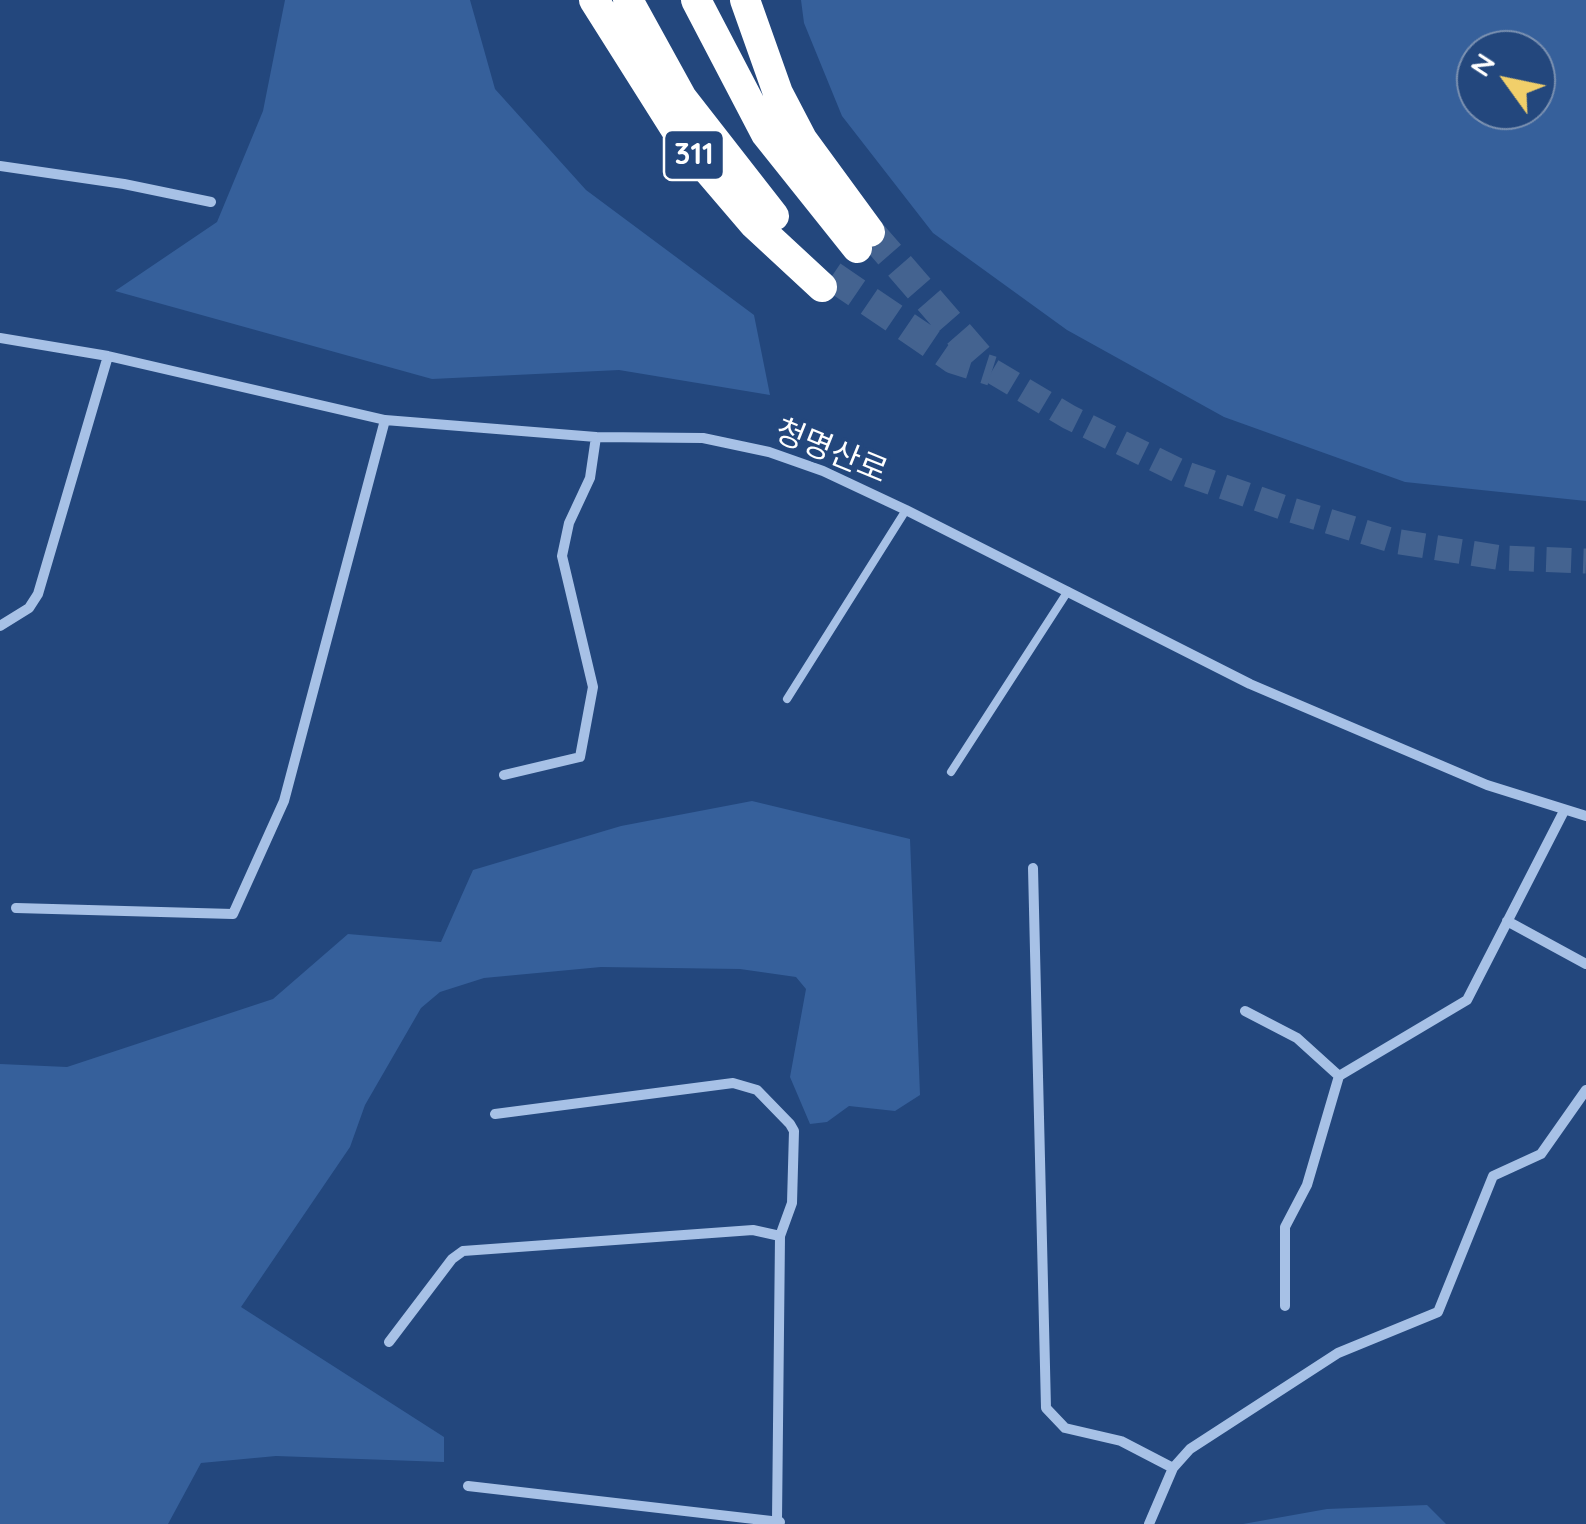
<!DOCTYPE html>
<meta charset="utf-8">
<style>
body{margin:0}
#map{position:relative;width:1586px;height:1524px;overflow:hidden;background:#23477d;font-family:Quicksand,sans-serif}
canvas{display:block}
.north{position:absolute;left:1456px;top:30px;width:100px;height:100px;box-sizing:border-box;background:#23477d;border:2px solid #7b91b1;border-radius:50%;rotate:303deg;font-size:28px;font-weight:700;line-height:40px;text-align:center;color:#fff}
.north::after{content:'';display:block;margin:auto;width:35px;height:45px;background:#f1cf6a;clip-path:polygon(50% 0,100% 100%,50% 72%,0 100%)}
</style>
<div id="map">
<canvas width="1586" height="1524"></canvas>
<div class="north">N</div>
</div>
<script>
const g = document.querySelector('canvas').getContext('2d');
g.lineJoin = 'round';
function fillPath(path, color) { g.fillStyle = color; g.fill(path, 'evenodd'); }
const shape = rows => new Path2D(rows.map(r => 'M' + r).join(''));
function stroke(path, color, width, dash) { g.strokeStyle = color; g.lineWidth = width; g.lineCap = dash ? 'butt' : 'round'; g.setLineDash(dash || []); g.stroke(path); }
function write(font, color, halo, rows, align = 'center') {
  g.font = font + ' Quicksand,"Noto Sans KR",sans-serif'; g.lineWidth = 8; g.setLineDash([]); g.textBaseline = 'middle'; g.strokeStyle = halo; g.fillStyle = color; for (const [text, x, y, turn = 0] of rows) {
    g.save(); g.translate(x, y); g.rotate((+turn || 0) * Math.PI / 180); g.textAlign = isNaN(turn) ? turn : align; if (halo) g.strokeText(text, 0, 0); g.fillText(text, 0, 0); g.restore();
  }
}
fillPath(shape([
 [285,0,470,0,495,89,586,190,754,315,770,395,619,370,432,379,115,291,217,222,263,111],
 [801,0,1586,0,1586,501,1405,482,1224,417,1067,330,933,233,842,116,804,23],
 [1476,50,1536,50,1536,110,1476,110],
 [752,801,910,839,920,1095,895,1111,849,1106,827,1122,810,1124,790,1077,806,989,796,977,740,969,601,967,484,978,440,992,421,1008,365,1105,350,1147,241,1307,444,1437,444,1462,276,1456,201,1463,168,1524,0,1524,0,1064,67,1067,273,999,348,934,441,942,473,870,621,826],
 [1427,1505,1446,1524,1243,1524,1327,1509]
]), '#36609b');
stroke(shape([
 [992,371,1069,417,1181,472,1285,508,1394,541,1502,558,1586,561]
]), '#446390', 25, [25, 12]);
stroke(shape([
 [870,232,983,362],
 [832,276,954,359,992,371]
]), '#446390', 30, [30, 15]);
stroke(shape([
 [787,699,906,510],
 [951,772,1068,591]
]), '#a7c1e6', 8);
stroke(shape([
 [0,166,124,184,211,202],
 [0,338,108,356,385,420,596,437,703,438,769,452,823,471,906,510,1250,684,1487,785,1586,816],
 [0,626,29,608,38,594,108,356],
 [504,775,580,757,593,687,562,556,569,523,590,478,596,437],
 [1033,868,1046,1408,1065,1428,1121,1441,1173,1468],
 [16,908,233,914,284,801,385,420],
 [1507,921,1586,964],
 [1245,1011,1297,1038,1339,1076],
 [495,1114,733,1083,757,1090,790,1124,794,1131,792,1203,780,1236,777,1520],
 [1285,1306,1285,1227,1307,1185,1339,1076,1467,1000,1564,811],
 [389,1342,452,1259,463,1251,753,1230,780,1236],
 [468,1486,780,1522],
 [1149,1524,1173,1468,1190,1449,1338,1353,1438,1312,1493,1176,1541,1154,1586,1090]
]), '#a7c1e6', 10);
stroke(shape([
 [594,0,683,141,754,224,822,287],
 [628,0,682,98,774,216],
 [696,0,766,134,857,248],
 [745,0,778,93,802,139,870,232]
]), '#fff', 30);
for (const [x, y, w] of [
 [694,155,60]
]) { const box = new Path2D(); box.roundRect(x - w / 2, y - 25, w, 50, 8); g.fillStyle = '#23477d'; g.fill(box); stroke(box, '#fff', 2.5); }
write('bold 30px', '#fff', null, [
 ["311",694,155]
]);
write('32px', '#fff', '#23477d', [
 ["청명산로",831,452,22]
]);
</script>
